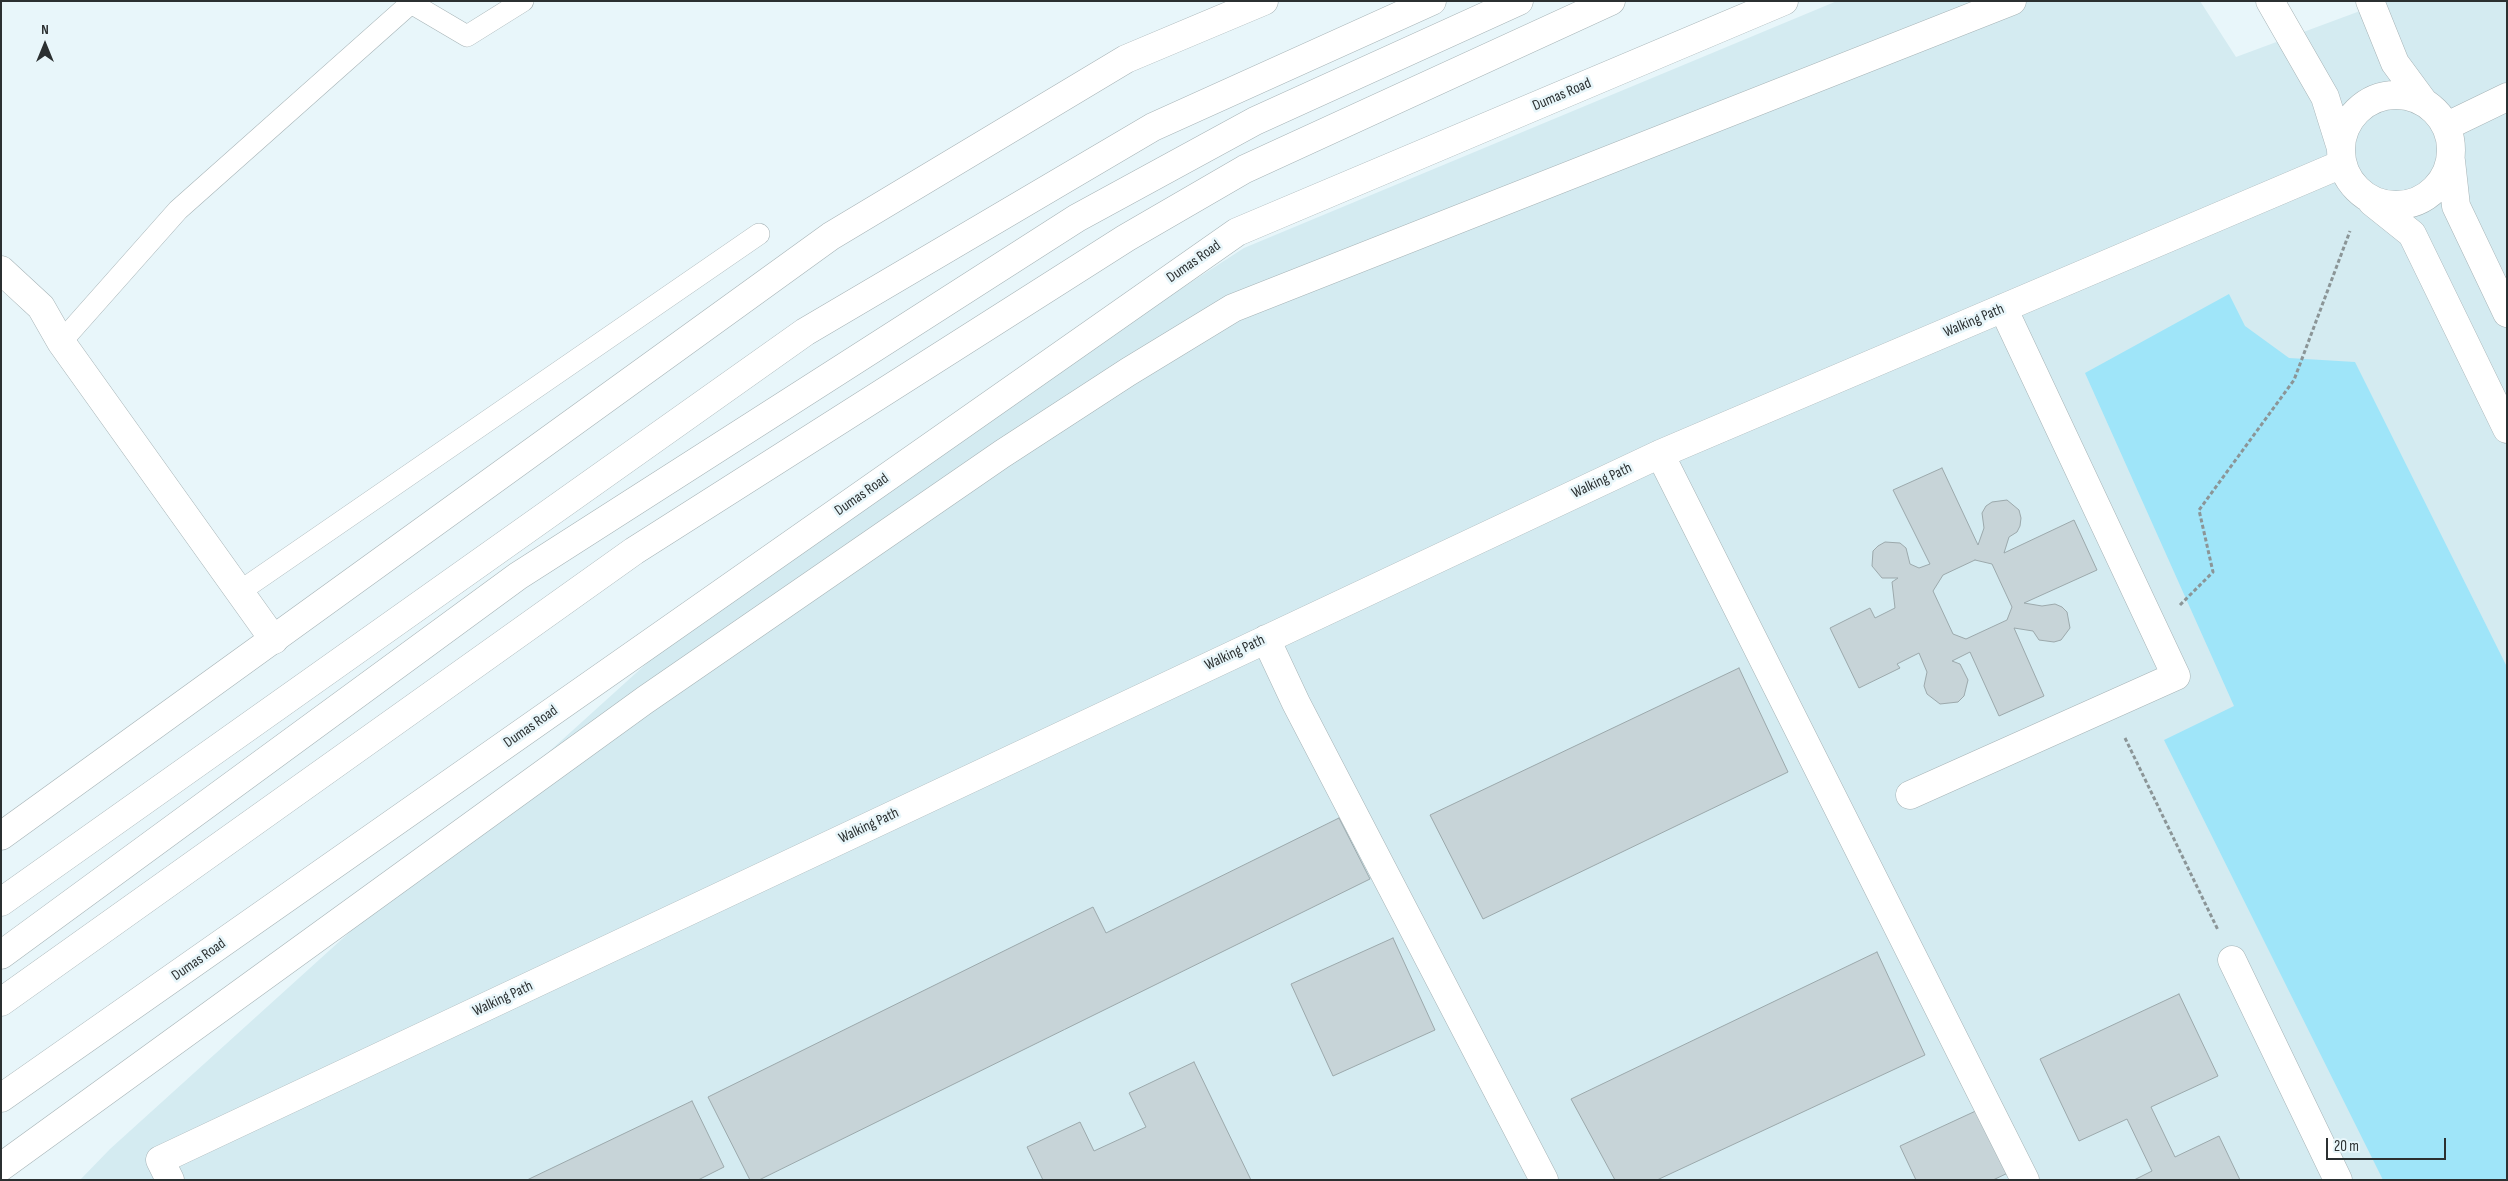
<!DOCTYPE html>
<style>
body{margin:0}
#map{position:relative;width:2508px;height:1181px;overflow:hidden;background:#e8f6fa;font-family:"Sofia Sans Condensed",sans-serif}
canvas{display:block}
.frame{position:absolute;inset:0;border:2px solid #2b3031;pointer-events:none}
.north{position:absolute;left:20px;top:20px;width:50px;height:50px;-webkit-text-stroke:4px #e8f6fa;paint-order:stroke;rotate:0deg;font-size:14px;font-weight:700;line-height:20px;text-align:center;color:#2b3031}
.north::after{content:'';display:block;margin:auto;width:18px;height:22px;background:#2b3031;clip-path:polygon(50% 0,100% 100%,50% 72%,0 100%)}
.scale{position:absolute;left:2326px;top:1138px;width:120px;height:22px;box-sizing:border-box;border:2px solid #2b3031;border-top:0;padding-left:6px;font-size:15px;line-height:18px;white-space:nowrap;color:#2b3031;-webkit-text-stroke:4px #e8f6fa;paint-order:stroke}
</style>
<div id="map">
<canvas width="2508" height="1181"></canvas>
<div class="frame"></div>
<div class="north">N</div>
<div class="scale">20 m</div>
</div>
<script>
const g = document.querySelector('canvas').getContext('2d');
g.lineJoin = 'round';
function fillPath(path, color) { g.fillStyle = color; g.fill(path, 'evenodd'); }
const shape = rows => new Path2D(rows.map(r => 'M' + r).join(''));
function stroke(path, color, width, dash) { g.strokeStyle = color; g.lineWidth = width; g.lineCap = dash ? 'butt' : 'round'; g.setLineDash(dash || []); g.stroke(path); }
function write(font, color, halo, rows, align = 'center') {
  g.font = font + ' "Sofia Sans Condensed",sans-serif'; g.lineWidth = 5; g.setLineDash([]); g.textBaseline = 'middle'; g.strokeStyle = halo; g.fillStyle = color; for (const [text, x, y, turn = 0] of rows) {
    g.save(); g.translate(x, y); g.rotate((+turn || 0) * Math.PI / 180); g.textAlign = isNaN(turn) ? turn : align; if (halo) g.strokeText(text, 0, 0); g.fillText(text, 0, 0); g.restore();
  }
}
fillPath(shape([
 [1837,1,2200,1,2236,57,2387,1,2507,1,2507,1180,80,1180,110,1149,762,559,1244,248]
]), '#d4ebf1');
fillPath(shape([
 [2229,294,2245,326,2289,358,2355,362,2507,667,2507,1180,2383,1180,2164,740,2234,706,2085,373]
]), '#9fe5f9');
const building = shape([
 [1942,468,1978,545,1984,528,1982,513,1986,506,1992,502,2007,500,2019,510,2021,518,2020,526,2017,532,2009,537,2004,553,2074,520,2097,570,2024,603,2042,606,2055,604,2062,607,2067,612,2070,628,2061,640,2054,642,2039,640,2033,631,2014,628,2044,696,1999,716,1970,652,1952,661,1960,664,1968,680,1964,696,1958,702,1940,704,1927,694,1924,686,1927,672,1919,653,1897,664,1900,668,1859,688,1830,628,1870,608,1875,618,1895,608,1892,582,1898,578,1882,578,1872,566,1873,551,1878,546,1885,542,1900,543,1906,548,1910,564,1919,568,1930,564,1893,490,1942,468],
 [1975,560,1992,564,2012,607,2007,620,1966,639,1953,634,1933,591,1943,575,1975,560],
 [1739,668,1788,772,1483,919,1430,815,1739,668],
 [1339,818,1370,879,759,1180,750,1180,708,1097,1093,907,1106,933,1339,818],
 [1393,938,1435,1030,1333,1076,1291,984,1393,938],
 [1877,952,1925,1055,1657,1180,1615,1180,1571,1099,1877,952],
 [2179,994,2218,1076,2151,1107,2175,1157,2219,1136,2240,1180,2134,1180,2152,1171,2127,1119,2079,1141,2040,1059,2179,994],
 [1194,1062,1251,1180,1043,1180,1027,1147,1080,1122,1094,1151,1146,1127,1129,1093,1194,1062],
 [692,1101,724,1167,698,1180,527,1180,692,1101],
 [1980,1109,2010,1172,1993,1180,1916,1180,1900,1146,1980,1109]
]);
fillPath(building, '#c7d4d8');
stroke(building, '#9ca9ac', 1);
const lane = shape([
 [61,342,178,210,411,3,467,36,523,1],
 [239,592,759,234]
]);
const street = shape([
 [2270,1,2325,97,2340,145],
 [2370,1,2395,63,2423,101],
 '2341 150a55 55 0 1 1 110 0a55 55 0 1 1-110 0Z',
 [2447,126,2507,97],
 [2451,161,2456,206,2507,313],
 [2372,202,2412,234,2507,429],
 [1,270,41,307,61,342,274,640],
 [1660,454,2025,1180],
 [1266,639,1296,703,1544,1180],
 [1910,795,2176,676,2003,308],
 [2232,960,2338,1180],
 [170,1180,160,1160,1660,454,2342,164]
]);
const secondary = shape([
 [1,836,831,236,1126,59,1264,1],
 [1,955,518,576,1077,218,1255,121,1519,1],
 [1,1002,634,551,1126,238,1245,169,1611,1],
 [1,1167,645,700,1002,454,1128,372,1233,308,2012,1]
]);
const primary = shape([
 [1,902,805,332,1153,127,1432,1],
 [1,1098,1237,232,1784,1]
]);
stroke(lane, '#a6b3b6', 22);
stroke(street, '#a6b3b6', 29);
stroke(secondary, '#a6b3b6', 29);
stroke(primary, '#a6b3b6', 29);
stroke(shape([
 [2180,605,2213,572,2199,510,2294,380,2350,231],
 [2125,738,2218,930]
]), '#8b9597', 3, [4, 2.5]);
stroke(lane, '#fff', 21);
stroke(street, '#fff', 28);
stroke(secondary, '#fff', 28);
stroke(primary, '#fff', 28);
write('15px', '#2b3031', '#e8f6fa', [
 ["Dumas Road",1562,95,-23],
 ["Dumas Road",1194,262,-35],
 ["Walking Path",1974,321,-23],
 ["Walking Path",1602,481,-25],
 ["Dumas Road",862,495,-35],
 ["Walking Path",1235,653,-25],
 ["Dumas Road",531,727,-35],
 ["Walking Path",869,826,-25],
 ["Dumas Road",199,960,-35],
 ["Walking Path",503,999,-25]
]);
</script>
